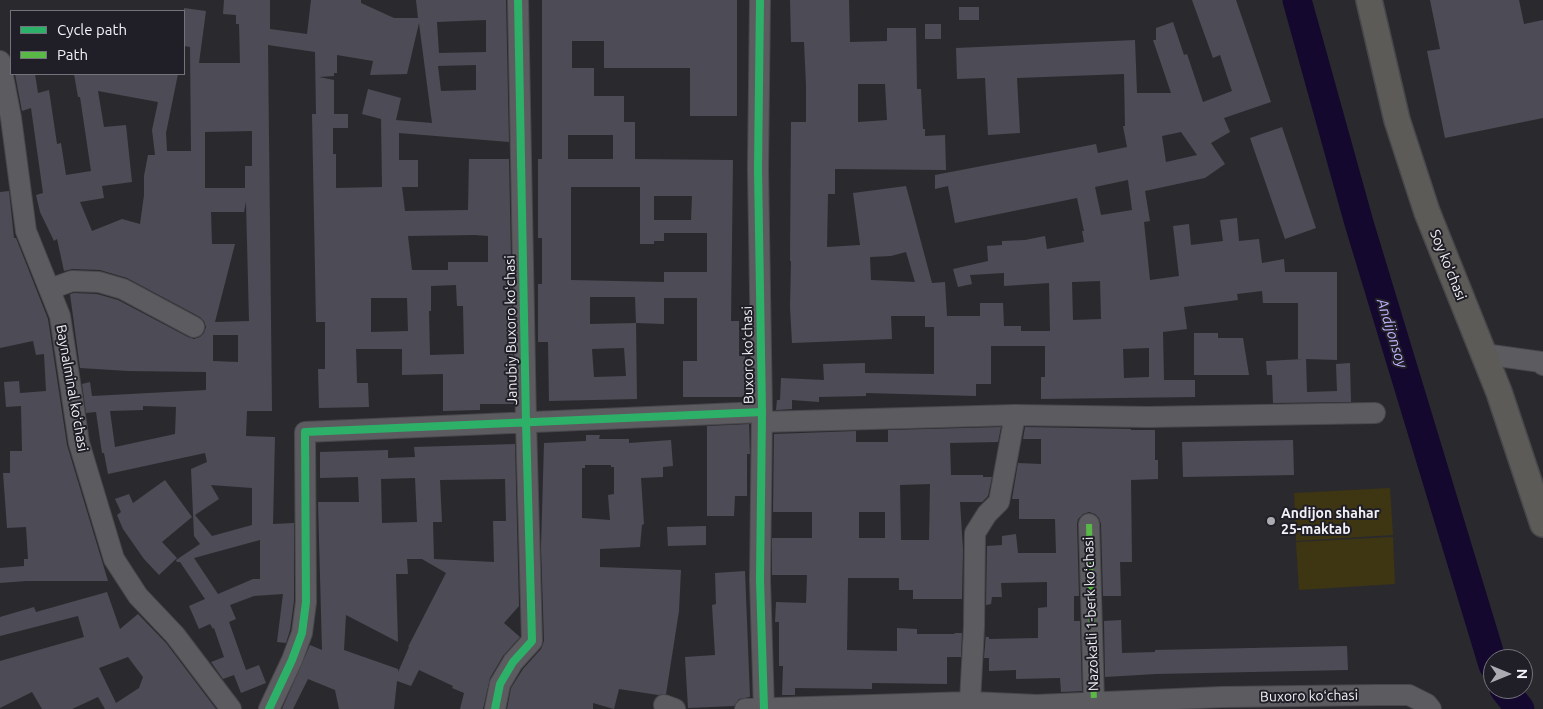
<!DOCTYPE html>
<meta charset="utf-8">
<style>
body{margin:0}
#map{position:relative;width:1543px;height:709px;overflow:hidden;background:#2a2a2e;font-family:Ubuntu,sans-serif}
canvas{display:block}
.legend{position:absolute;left:10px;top:10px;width:175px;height:65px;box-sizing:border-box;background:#201e26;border:1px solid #74727a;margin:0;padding:6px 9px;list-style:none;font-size:15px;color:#f2f1f7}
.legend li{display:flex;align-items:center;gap:10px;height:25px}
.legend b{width:25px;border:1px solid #74727a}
.north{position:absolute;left:1483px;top:649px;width:50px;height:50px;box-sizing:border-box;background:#201e26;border:1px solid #74727a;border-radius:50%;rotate:90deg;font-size:14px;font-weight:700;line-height:20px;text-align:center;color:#f2f1f7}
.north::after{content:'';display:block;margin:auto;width:18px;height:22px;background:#acabb1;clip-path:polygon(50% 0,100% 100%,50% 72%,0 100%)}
</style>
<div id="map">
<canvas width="1543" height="709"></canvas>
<ul class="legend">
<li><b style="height:6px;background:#2db169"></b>Cycle path</li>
<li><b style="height:6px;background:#58b947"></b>Path</li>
</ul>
<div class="north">N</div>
</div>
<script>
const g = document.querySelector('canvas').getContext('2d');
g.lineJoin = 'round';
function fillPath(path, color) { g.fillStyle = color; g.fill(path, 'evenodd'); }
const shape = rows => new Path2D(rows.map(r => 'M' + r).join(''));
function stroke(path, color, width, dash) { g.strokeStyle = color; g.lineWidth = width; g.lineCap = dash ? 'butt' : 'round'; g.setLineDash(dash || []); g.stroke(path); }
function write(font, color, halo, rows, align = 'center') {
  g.font = font + ' Ubuntu,sans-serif'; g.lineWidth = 4; g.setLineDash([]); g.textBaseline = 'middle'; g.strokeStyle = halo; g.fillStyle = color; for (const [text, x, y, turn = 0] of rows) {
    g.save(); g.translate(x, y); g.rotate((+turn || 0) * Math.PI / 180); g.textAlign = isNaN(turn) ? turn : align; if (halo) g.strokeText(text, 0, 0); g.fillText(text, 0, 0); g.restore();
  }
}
fillPath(shape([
 [1390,488,1393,535,1296,541,1294,493],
 [1393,537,1395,584,1299,590,1296,542]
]), '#3e3512');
stroke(shape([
 [1297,0,1359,223,1493,665],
 [1504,689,1520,709]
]), '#15082e', 29);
fillPath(shape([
 [224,0,270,0,270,29,307,34,311,0,361,0,361,3,394,18,418,18,416,0,506,0,509,142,399,133,399,160,418,160,418,187,402,187,405,211,468,210,469,159,509,159,514,404,480,404,480,410,443,411,443,374,402,375,402,349,356,349,357,383,368,383,369,407,319,408,318,369,325,369,325,322,316,322,312,114,316,114,315,52,268,45,272,411,247,411,246,436,275,437,273,524,294,523,294,601,290,630,286,643,277,642,283,594,254,596,230,605,236,619,229,622,246,670,259,665,266,683,241,693,234,675,223,679,211,662,224,657,214,628,213,629,210,624,199,629,189,606,205,599,180,562,177,562,176,560,200,544,194,536,191,469,207,462,205,453,108,474,104,453,102,453,96,412,86,413,82,384,90,382,92,396,206,390,206,372,128,371,80,368,70,294,74,293,97,294,118,300,188,337,194,339,200,337,204,333,206,327,204,321,200,317,127,278,100,270,72,269,64,271,57,239,54,241,40,212,36,195,43,193,31,108,22,111,15,74,35,74,38,93,49,90,57,144,61,143,66,175,91,171,80,97,78,97,74,74,178,74,166,133,167,151,191,151,190,47,184,46,184,8,206,11,199,63,240,63,239,24,236,24,236,15,223,14],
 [486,20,486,52,439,53,437,22],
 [419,23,432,123,396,120,401,98,368,89,362,114,381,119,382,187,336,188,336,154,333,154,333,128,348,128,348,114,334,114,334,80,319,77,334,76,334,73,337,73,337,55,373,61,370,75,407,74],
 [476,65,476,90,441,91,438,66],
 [98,91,158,102,152,130,155,155,148,155,144,176,144,195,140,224,122,219,92,231,80,202,104,198,102,186,132,182,126,125,104,127],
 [252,131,252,166,245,166,245,188,205,188,205,132],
 [246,202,249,321,215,322,235,244,212,244,211,212,244,212],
 [475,235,488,236,488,262,448,262,448,270,412,270,408,236],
 [456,285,457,306,463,306,464,354,430,355,429,311,431,311,431,286],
 [371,298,407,298,408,331,371,332],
 [213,335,238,335,238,362,213,361],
 [143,406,176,407,175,434,115,447,110,411,143,410],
 [211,485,252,488,252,525,212,536,195,515,219,499],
 [260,540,260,579,253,579,218,594,194,558],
 [542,0,737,0,737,116,690,116,690,68,604,68,604,41,572,41,572,68,594,68,594,96,624,96,624,122,635,122,635,159,733,160,731,321,739,321,739,356,745,356,745,397,683,397,683,361,697,361,697,298,664,298,664,324,636,323,637,399,549,401,548,342,538,342,538,284,542,284,542,238,538,238,538,159,542,159],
 [568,135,613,135,613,159,568,159],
 [571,187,640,187,640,244,654,244,654,241,664,241,664,233,707,233,707,272,664,272,664,282,571,280],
 [654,196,692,196,691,220,654,220],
 [590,297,635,297,636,323,590,324],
 [624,348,626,376,594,377,592,349],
 [790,0,849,0,850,42,887,41,887,28,916,28,917,89,921,89,923,129,925,129,925,136,945,135,946,170,835,169,835,194,828,194,827,247,860,245,853,193,906,186,932,283,945,282,947,316,980,316,980,303,1003,303,1004,326,1021,326,1021,331,1050,331,1049,283,1004,286,1004,273,970,275,972,284,958,287,953,269,988,261,987,246,1002,245,1002,241,1025,240,1045,236,1047,249,1084,242,1082,231,1084,231,1077,198,955,223,948,186,935,189,935,175,1096,144,1098,153,1127,147,1123,126,1125,126,1124,74,1017,78,1020,133,988,135,985,78,957,79,956,48,1135,40,1137,93,1171,93,1153,40,1156,40,1156,28,1173,22,1184,55,1187,54,1203,102,1232,91,1220,55,1213,58,1192,0,1236,0,1271,102,1224,118,1230,132,1211,143,1225,164,1205,178,1145,191,1150,221,1144,222,1150,280,1179,276,1173,226,1189,224,1191,245,1223,241,1220,220,1237,218,1239,241,1259,239,1262,263,1284,259,1285,272,1337,272,1337,360,1306,359,1307,392,1337,391,1336,364,1350,363,1351,402,1273,403,1272,375,1267,375,1266,361,1303,359,1298,359,1298,303,1263,303,1262,291,1237,294,1238,300,1184,307,1187,329,1163,332,1164,380,1195,380,1195,397,1041,399,1041,377,1045,377,1045,346,991,346,991,384,976,384,976,396,866,393,866,396,819,397,819,402,792,400,792,409,776,410,777,400,780,400,781,378,824,380,823,364,865,363,865,373,934,374,934,327,925,327,925,316,891,316,892,339,792,343,790,307,791,261,790,261,791,122,806,122,806,85,804,42,791,42],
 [858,84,885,84,887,120,858,122],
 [1181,132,1197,155,1166,162,1162,136],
 [1128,180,1132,210,1101,215,1095,187],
 [906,252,915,282,871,280,870,257,891,256],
 [1100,281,1101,319,1073,320,1072,282],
 [1149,348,1149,377,1124,378,1123,349],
 [1430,0,1519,0,1524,24,1543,20,1543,118,1445,138,1427,51,1440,49],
 [959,7,979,7,979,20,959,20],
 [925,24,941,24,941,39,925,39],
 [1282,127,1316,228,1285,239,1250,138],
 [9,191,14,238,16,238,48,319,67,445,108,581,26,581,0,583,0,568,24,566,24,559,28,559,26,527,7,528,3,473,10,473,10,451,22,451,21,406,6,407,4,382,19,381,20,393,46,391,44,354,36,355,33,341,0,348,0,192],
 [1194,333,1218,333,1218,338,1243,338,1249,375,1194,375],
 [749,424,750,454,747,454,747,496,735,496,734,516,707,516,707,426],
 [1001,427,998,442,950,443,951,475,983,475,983,477,992,477,988,496,982,502,960,502,963,549,962,599,913,599,913,590,899,590,899,578,848,578,847,650,897,651,897,628,917,629,917,634,954,634,955,633,962,633,961,657,947,657,947,684,872,683,872,689,795,688,795,695,782,695,783,666,779,666,779,622,775,622,776,602,806,603,807,575,772,575,772,538,812,538,812,512,773,512,774,434,856,431,856,442,888,442,888,430],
 [930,484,929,540,901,540,900,485],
 [859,512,885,512,885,538,859,538],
 [1025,427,1131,429,1131,430,1155,430,1155,460,1158,460,1158,479,1131,480,1132,562,1120,562,1121,596,1103,596,1101,524,1099,518,1095,514,1089,512,1083,514,1078,519,1077,524,1079,596,1074,596,1074,621,1080,621,1082,691,1061,692,1060,678,1016,679,1016,670,989,671,989,658,984,658,986,633,986,637,989,637,989,639,1038,638,1038,608,1047,607,1047,582,1001,583,1002,597,992,597,991,604,986,605,987,546,1002,545,1002,536,1016,534,1018,553,1056,553,1055,519,1019,519,1019,499,1012,499,1018,463,1041,464,1041,439,1023,439],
 [586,435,600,435,599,439,629,439,629,443,671,440,673,466,663,467,663,477,641,478,644,524,642,525,640,547,600,549,600,567,681,570,679,611,666,694,658,695,619,689,614,709,593,703,593,709,507,709,511,688,523,669,541,649,544,641,541,547,544,443,586,441],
 [585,465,611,465,611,467,614,467,614,494,608,495,610,520,582,518,582,468,585,468],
 [1293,440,1294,475,1183,477,1182,442],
 [515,444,519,606,504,623,520,637,503,656,490,678,483,709,460,709,464,693,452,688,453,686,419,670,411,686,397,681,394,709,339,709,335,690,308,679,293,709,282,709,310,645,322,650,318,502,359,502,358,477,320,478,320,452,388,450,388,458,415,457,414,447],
 [415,478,417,522,382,523,381,479],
 [505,479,506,521,493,521,494,562,434,559,433,522,442,522,440,480],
 [407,559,422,559,446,573,408,647,409,647,398,672,398,669,344,650,346,615,398,642,396,574,408,574],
 [165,480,192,517,162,542,177,558,159,575,144,559,123,529,117,515,121,512,115,499,129,494,133,503],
 [706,526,706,545,668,546,667,527],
 [745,571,750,697,739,699,734,706,688,708,685,657,715,655,712,605,716,604,715,573],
 [107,592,120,629,138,614,166,643,216,709,105,709,98,697,72,709,42,709,32,692,0,708,0,661,84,637,78,616,0,636,0,617,34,607,36,612],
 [128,657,143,677,139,688,116,703,99,668],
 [1121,620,1122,653,1155,652,1155,650,1347,646,1348,670,1156,674,1105,677,1104,621]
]), '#4d4b56');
const minor = shape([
 [760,0,758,169,762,412,760,580,764,709],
 [0,61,11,118,26,231,60,316,79,443,114,559,138,596,175,635,231,709],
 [50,289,72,281,99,282,123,289,194,327],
 [1484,354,1541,362,1543,365],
 [762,422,1015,415,1148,417,1375,413],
 [1089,524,1094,703],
 [970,702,974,627,975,533,987,514,999,502,1015,415],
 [664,705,675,709],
 [269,709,292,660,302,633,306,602,305,432,762,412],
 [495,709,500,684,513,662,532,641,526,422,518,0],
 [745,709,970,702,1037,705,1222,697,1377,695,1409,695,1427,704,1431,709]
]);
const major = shape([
 [1369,0,1397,120,1427,212,1499,392,1543,524]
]);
stroke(minor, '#48474c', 22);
stroke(major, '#48474c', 28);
stroke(minor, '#5c5c60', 20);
stroke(major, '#5d5b58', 25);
stroke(shape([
 [1089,524,1094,703]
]), '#58b947', 6, [12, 6]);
stroke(shape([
 [760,0,758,169,762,412,760,580,764,709],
 [269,709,292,660,302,633,306,602,305,432,762,412],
 [495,709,500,684,513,662,532,641,526,422,518,0]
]), '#2db169', 8);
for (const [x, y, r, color] of [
 [1271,521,5,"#acabb1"]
]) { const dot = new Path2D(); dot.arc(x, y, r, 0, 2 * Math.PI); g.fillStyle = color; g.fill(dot); stroke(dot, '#201e26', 2); }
write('14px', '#f2f1f7', '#201e26', [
 ["Soy ko'chasi",1448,265,68],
 ["Janubiy Buxoro koʻchasi",511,330,-91],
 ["Buxoro koʻchasi",748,355,-91],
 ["Baynalminal koʻchasi",72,388,80],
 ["Nazokatli 1-berk koʻchasi",1091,614,-92],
 ["Buxoro koʻchasi",1309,696,-1]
]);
write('bold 14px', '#f2f1f7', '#201e26', [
 ["Andijon shahar",1281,513],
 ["25-maktab",1281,529]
], 'left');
write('italic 15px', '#c1b2fe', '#201e26', [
 ["Andijonsoy",1392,333,73]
]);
</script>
